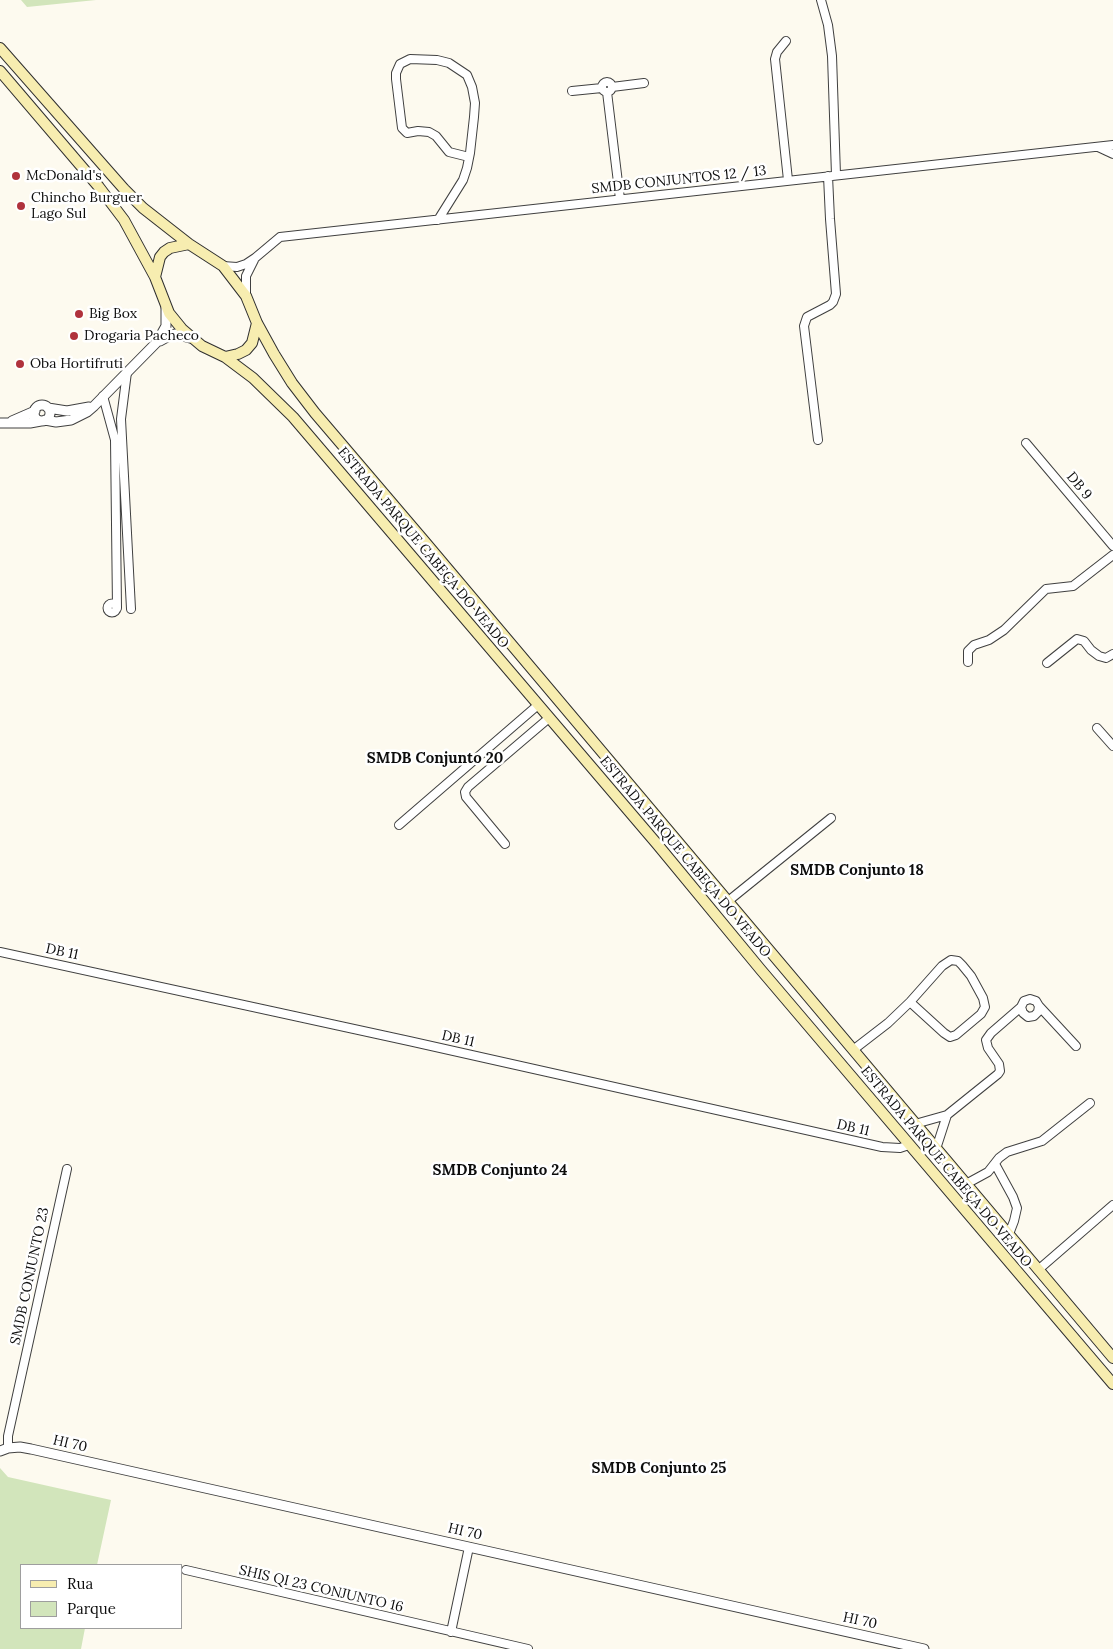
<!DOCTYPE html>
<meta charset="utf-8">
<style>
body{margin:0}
#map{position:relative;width:1113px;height:1649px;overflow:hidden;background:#fdfaef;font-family:Lora,serif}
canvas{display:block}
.legend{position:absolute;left:20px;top:1564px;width:162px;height:65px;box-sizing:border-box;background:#fff;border:1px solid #9e9e9e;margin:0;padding:6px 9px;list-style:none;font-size:15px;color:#0d0d0d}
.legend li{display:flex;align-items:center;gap:10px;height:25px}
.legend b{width:25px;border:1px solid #9e9e9e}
</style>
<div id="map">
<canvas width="1113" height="1649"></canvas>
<ul class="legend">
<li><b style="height:6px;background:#f7edb0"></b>Rua</li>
<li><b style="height:14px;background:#d2e5bb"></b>Parque</li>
</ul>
</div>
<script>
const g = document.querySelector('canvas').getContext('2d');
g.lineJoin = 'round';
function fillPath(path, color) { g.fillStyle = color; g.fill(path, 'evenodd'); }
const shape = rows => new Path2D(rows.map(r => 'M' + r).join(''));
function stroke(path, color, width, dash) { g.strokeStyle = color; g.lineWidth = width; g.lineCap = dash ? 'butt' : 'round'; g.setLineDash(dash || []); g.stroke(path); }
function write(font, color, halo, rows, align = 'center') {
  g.font = font + ' Lora,serif'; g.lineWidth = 5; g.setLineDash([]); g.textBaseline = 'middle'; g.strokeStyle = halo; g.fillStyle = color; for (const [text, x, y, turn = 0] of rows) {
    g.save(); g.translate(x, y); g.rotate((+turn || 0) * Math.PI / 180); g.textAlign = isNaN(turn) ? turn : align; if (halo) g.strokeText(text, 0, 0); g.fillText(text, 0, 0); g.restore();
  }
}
fillPath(shape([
 [21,0,96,0,27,7],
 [0,1468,8,1477,111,1500,97,1565,21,1565,21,1628,85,1628,81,1649,0,1649]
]), '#d2e5bb');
const minor = shape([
 [821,0,828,25,832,56,836,175],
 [786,41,777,52,775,59,788,180],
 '602 87a5 5 0 1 1 10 0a5 5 0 1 1-10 0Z',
 [612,87,644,83],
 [572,91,602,88],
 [607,92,620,199],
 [1098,147,1113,154],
 [438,220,463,180,467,168,470,153,474,117,475,103,472,87,467,75,449,63,437,60,410,59,400,64,396,73,396,79,402,128,407,133,418,131,429,132,436,136,449,152,469,157],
 [223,266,237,267,246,264,255,258,280,237,1113,145],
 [246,296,246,276,254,260],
 [127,372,121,419,131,609],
 [103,396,115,440,117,608],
 [818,440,804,326,807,317,830,305,833,302,836,294,830,219,828,176],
 [1026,443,1113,546],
 '107.5 608a4.5 4.5 0 1 1 9 0a4.5 4.5 0 1 1-9 0Z',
 [968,662,968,651,974,645,989,640,1004,630,1046,589,1073,586,1113,555],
 [1047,663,1077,639,1084,641,1091,650,1099,656,1106,658,1113,654],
 [1097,728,1113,746],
 [399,825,538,705],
 [505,844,466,797,465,792,468,787,549,718],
 [727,902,831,818],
 [0,952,409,1041,882,1147,900,1148,909,1145],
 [1039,1006,1076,1046],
 [853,1050,888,1023,910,1002,942,966,951,960,958,961,962,965,971,976,983,998,985,1007,981,1014,956,1035,950,1037,944,1033,910,1002],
 [915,1124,947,1115,998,1074,1000,1071,999,1064,988,1048,986,1040,991,1033,1021,1007,1024,1001,1030,999,1036,1001,1039,1006,1038,1012,1034,1016,1028,1017,1023,1013,1021,1007],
 [936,1149,947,1115],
 [995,1164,1013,1197,1017,1208,1014,1221,1009,1234],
 [966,1184,988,1172,999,1158,1007,1152,1042,1141,1090,1103],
 [1038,1270,1113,1205],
 [8,1448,8,1436,67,1169],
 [186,1570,528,1649],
 [451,1632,469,1547]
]);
const tertiary = shape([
 [160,341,171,335,176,334,190,338],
 '34 413a8 8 0 1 1 16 0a8 8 0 1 1-16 0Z',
 [48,408,67,411,89,407],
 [45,420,56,422,71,420,87,412,94,406,157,342,166,326,166,308],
 [12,421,35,411],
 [0,423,30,423,41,421],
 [0,1451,8,1448,20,1447,31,1449,924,1649]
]);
const secondary = shape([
 [0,48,124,189,143,208,189,244,223,266,246,296,257,323,274,354,292,383,315,413,425,542,1113,1358],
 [0,71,99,187,124,220,155,277,169,313,182,329,202,346,225,357,238,354,246,350,252,343,257,323],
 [155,277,160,257,164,252,170,248,189,244],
 [225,357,253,378,293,417,657,844,761,970,1113,1384]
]);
stroke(minor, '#404040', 10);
stroke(tertiary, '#404040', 11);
stroke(secondary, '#2f2f2f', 12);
stroke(minor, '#fff', 8);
stroke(tertiary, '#fff', 9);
stroke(secondary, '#f7edb0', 10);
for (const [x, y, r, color] of [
 [16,176,5,"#b0323d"],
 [21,206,5,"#b0323d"],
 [79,314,5,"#b0323d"],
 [74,336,5,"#b0323d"],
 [20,364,5,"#b0323d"]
]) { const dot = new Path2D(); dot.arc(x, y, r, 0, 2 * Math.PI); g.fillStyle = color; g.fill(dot); stroke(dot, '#fff', 2); }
write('14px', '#0d0d0d', '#fff', [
 ["McDonald's",26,176],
 ["Chincho Burguer",31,198],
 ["Lago Sul",31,214],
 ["Big Box",89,314],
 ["Drogaria Pacheco",84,336],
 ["Oba Hortifruti",30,364]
], 'left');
write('14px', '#0d0d0d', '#fff', [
 ["SMDB CONJUNTOS 12 / 13",679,180,-6],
 ["DB 9",1079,486,50],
 ["ESTRADA PARQUE CABEÇA DO VEADO",423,548,50],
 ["ESTRADA PARQUE CABEÇA DO VEADO",685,857,50],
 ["DB 11",62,952,12],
 ["DB 11",458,1039,13],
 ["DB 11",853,1128,13],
 ["ESTRADA PARQUE CABEÇA DO VEADO",946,1167,50],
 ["SMDB CONJUNTO 23",30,1276,-78],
 ["HI 70",70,1444,13],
 ["HI 70",465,1532,13],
 ["SHIS QI 23 CONJUNTO 16",321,1589,13],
 ["HI 70",860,1621,12]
]);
write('bold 15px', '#0d0d0d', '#fff', [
 ["SMDB Conjunto 20",435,759],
 ["SMDB Conjunto 18",857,871],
 ["SMDB Conjunto 24",500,1171],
 ["SMDB Conjunto 25",659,1469]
]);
</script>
